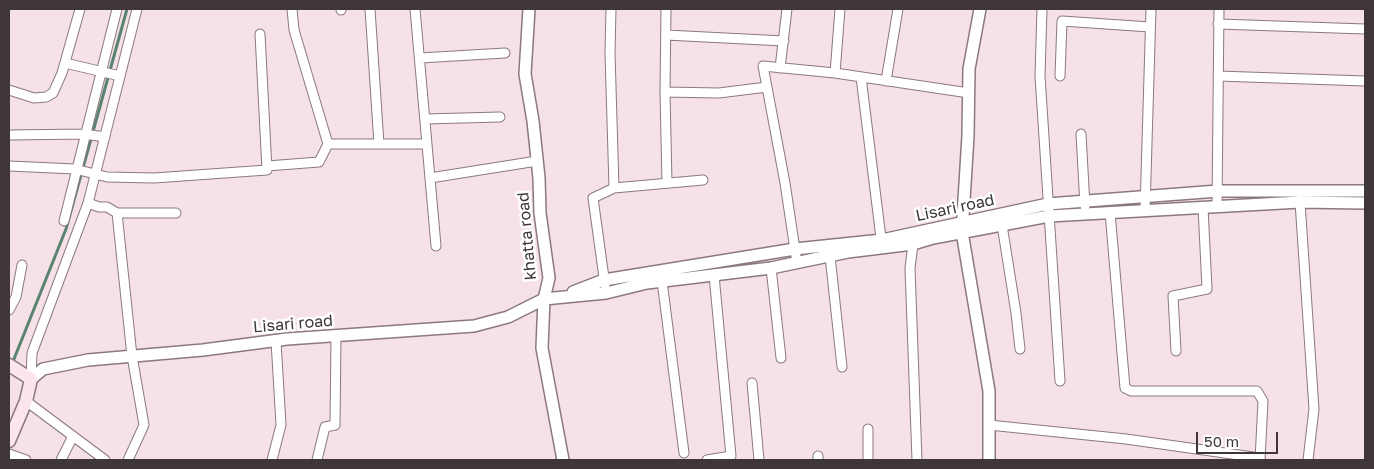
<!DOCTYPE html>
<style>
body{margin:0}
#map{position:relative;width:1374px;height:469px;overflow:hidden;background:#f5e1e7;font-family:"Golos Text",sans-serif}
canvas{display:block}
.frame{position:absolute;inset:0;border:10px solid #3e3638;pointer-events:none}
.scale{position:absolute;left:1196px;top:432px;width:82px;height:22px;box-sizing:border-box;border:2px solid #3e3638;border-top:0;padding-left:6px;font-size:15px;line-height:18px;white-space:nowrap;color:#3e3638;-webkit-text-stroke:4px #fff;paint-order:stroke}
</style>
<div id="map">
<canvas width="1374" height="469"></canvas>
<div class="frame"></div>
<div class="scale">50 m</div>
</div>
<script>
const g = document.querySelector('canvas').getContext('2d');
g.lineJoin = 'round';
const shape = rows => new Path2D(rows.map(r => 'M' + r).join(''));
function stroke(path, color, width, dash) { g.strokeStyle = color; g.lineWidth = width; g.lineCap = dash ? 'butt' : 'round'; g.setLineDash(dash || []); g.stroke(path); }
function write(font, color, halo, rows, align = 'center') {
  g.font = font + ' "Golos Text",sans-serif'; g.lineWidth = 5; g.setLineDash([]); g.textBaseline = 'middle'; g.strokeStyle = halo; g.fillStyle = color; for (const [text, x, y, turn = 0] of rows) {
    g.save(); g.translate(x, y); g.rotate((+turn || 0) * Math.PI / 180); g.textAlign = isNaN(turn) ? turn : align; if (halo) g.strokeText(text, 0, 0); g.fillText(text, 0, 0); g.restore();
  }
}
stroke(shape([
 [12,364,66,229,127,9]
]), '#5b8470', 3);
const minor = shape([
 [292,9,294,30,328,144],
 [341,9,341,10],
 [370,9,379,144],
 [415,9,436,246],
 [611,9,610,53,614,188,703,180],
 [666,9,665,92,719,93,767,87],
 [1042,9,1040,76,1060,381],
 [1218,24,1365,29],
 [666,35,784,41],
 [420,58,505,53],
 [65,63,120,76],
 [780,68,787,9],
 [835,73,969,93],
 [1060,76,1062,21,1150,27],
 [1218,76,1365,81],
 [861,77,882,246],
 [886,81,898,9],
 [9,90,34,98,46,97,53,93,62,73,80,9],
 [665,92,667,183],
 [425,119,500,117],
 [1081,134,1085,206],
 [9,135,84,134,105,137],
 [9,166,75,169,107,177,154,178,267,170,260,34],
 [267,166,319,162,328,144,427,144],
 [430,178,537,161],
 [1300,202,1314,409,1308,460],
 [88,203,99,207,107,207,117,213,176,213],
 [1217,206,1219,9],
 [1145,210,1151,9],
 [1110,212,1125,388,1131,391,1257,391,1263,401,1260,460],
 [117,213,132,356,144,425,128,460],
 [64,221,117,9],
 [1002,225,1016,313,1020,349],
 [913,244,910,268,917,460],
 [830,256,842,367],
 [797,263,785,183,763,66,835,73,840,9],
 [771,268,781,358],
 [662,281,684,453],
 [605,285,593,198,614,188],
 [9,310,16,297,22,265],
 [1176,351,1173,296,1207,289,1203,207],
 [31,379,32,353,88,203,137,9],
 [752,383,759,460],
 [26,401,105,460],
 [989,425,1126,439,1260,458],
 [9,454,26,460],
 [61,460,73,436],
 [272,460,281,425,276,341],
 [317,460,325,427,335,425,336,336],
 [707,460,731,456,714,275],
 [818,460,818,456],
 [868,460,868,429]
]);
const tertiary = shape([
 [529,9,525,74,533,121,539,178,540,213,549,278,544,299,542,348,563,460],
 [980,9,969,69,968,136,962,232,989,391,989,460],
 [573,292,604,280,795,249,882,240,1048,204,1218,191,1365,191],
 [31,379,43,369,88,360,203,350,287,339,474,326,508,317,544,299,606,293,647,283,771,268,848,252,913,244,933,238,1049,216,1300,202,1365,203]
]);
const secondary = shape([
 [9,365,31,379,26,401,9,441]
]);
stroke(minor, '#8b797e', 11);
stroke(tertiary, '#8b797e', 14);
stroke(secondary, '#8b797e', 15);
stroke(minor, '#fff', 9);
stroke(tertiary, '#fff', 11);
stroke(secondary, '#fce5ed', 12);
write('16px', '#3e3638', '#fff', [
 ["Lisari road",955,208,-12],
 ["khatta road",527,236,-95],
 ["Lisari road",293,324,-5]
]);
</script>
